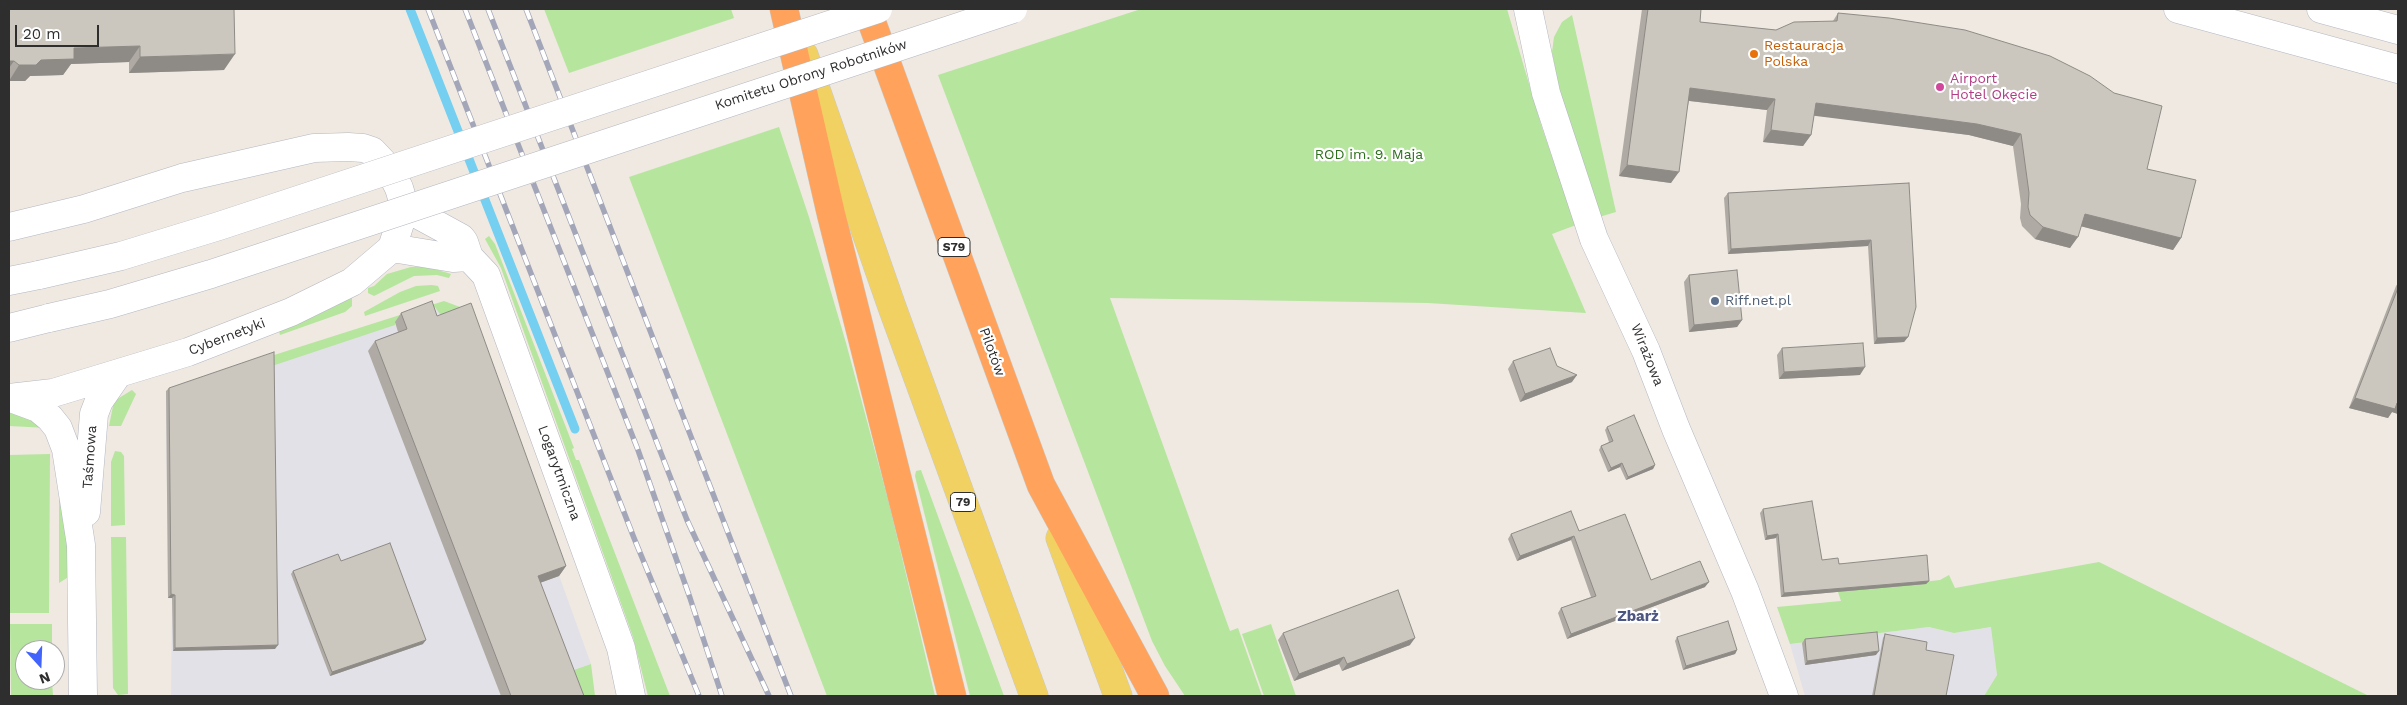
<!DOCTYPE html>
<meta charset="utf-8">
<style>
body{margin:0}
#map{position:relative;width:2407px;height:705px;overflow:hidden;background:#efe9e1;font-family:"Work Sans",sans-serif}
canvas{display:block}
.frame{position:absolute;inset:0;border:10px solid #2e2e2e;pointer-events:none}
.north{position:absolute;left:15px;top:640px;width:50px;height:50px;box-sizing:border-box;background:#fff;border:1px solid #ababab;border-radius:50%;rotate:160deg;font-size:14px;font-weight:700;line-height:20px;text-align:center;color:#2e2e2e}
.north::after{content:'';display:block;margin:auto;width:18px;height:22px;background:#4264fb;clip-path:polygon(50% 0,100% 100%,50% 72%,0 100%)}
.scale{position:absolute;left:15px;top:25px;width:84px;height:22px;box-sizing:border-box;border:2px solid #2e2e2e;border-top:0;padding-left:6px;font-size:15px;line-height:18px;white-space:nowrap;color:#2e2e2e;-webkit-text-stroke:4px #fff;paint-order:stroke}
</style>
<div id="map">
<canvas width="2407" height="705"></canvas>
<div class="frame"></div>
<div class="north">N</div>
<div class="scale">20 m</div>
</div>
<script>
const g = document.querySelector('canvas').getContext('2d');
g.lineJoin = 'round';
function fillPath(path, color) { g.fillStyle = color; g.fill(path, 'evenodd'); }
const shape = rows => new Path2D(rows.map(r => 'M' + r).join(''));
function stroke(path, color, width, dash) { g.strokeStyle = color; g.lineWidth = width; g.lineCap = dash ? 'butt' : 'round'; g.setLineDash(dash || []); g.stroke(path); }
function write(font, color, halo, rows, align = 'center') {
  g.font = font + ' "Work Sans",sans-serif'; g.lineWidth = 4.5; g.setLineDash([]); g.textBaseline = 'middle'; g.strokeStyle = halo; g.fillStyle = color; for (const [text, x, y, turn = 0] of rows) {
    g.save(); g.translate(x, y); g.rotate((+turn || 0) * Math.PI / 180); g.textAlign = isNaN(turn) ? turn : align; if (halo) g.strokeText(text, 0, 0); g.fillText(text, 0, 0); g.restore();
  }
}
fillPath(shape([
 [436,307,444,320,464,312,591,664,565,673,574,696,171,696,172,599,168,598,166,393],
 [1929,627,1954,633,1992,627,1997,675,1984,696,1805,696,1790,644]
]), '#e3e1e8');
fillPath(shape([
 [544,9,731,9,734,18,569,73],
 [1141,9,1507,9,1542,128,1576,225,1552,234,1586,313,1428,303,1110,298,1230,631,1238,628,1262,696,1185,696,1165,666,1152,641,938,75],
 [1572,15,1616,212,1599,217,1560,95,1552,52,1554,37,1562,22],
 [779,127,809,217,846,343,889,503,935,696,827,696,629,177],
 [489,236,495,244,574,448,572,449,576,460,579,460,670,696,648,696,633,637,501,268,485,239],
 [425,266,451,274,449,278,437,275,414,276,374,296,368,293,368,288,374,286,387,274,411,267],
 [432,285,438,286,440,291,365,316,364,312,400,292,416,286],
 [352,297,352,306,345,312,280,335,279,331,319,314],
 [444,301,460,307,444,320,435,307,395,323,395,325,272,366,271,356],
 [132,390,136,394,121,426,109,426,114,401],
 [9,412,24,416,48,428,9,426],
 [115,451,121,452,124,456,125,525,111,526,111,462],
 [50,454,49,613,10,613,9,455],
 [59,467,70,576,59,583],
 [921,470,1004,696,970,696,915,476,916,471],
 [111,537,126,537,128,694,118,695,113,688],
 [2099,562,2369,696,1984,696,1997,675,1991,627,1954,633,1929,627,1790,644,1777,607,1841,601,1838,592,1940,580,1949,575,1955,588],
 [10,624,52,624,52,650,25,650,25,680,52,680,53,696,11,696],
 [1271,624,1296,696,1264,696,1242,634],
 [591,664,595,696,574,696,565,673]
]), '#b6e59e');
stroke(shape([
 [410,9,575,429]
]), '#75cff0', 9);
const minor = shape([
 [1528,9,1546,93,1594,239,1646,351,1676,429,1745,591,1784,696],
 [402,211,417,214,461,238,464,242,469,257,486,275,621,648,631,696],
 [9,227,84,209,182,178,314,148,348,147,363,148,372,151,390,170,399,188,402,198,401,220,392,248,352,282,291,312,188,352,53,393,9,398],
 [392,248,453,258,469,257],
 [11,398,38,408,50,418,58,428,66,449,81,545,83,696],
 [86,512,94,414,99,401,117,375]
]);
const tertiary = shape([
 [2178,9,2398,69],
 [2321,9,2398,30],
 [9,281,39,275],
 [9,328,49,318]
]);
const primary = shape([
 [804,55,892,307,1034,696],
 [1060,538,1118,696]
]);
const motorway = shape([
 [784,9,831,214,952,696],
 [867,9,1041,485,1155,696]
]);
stroke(minor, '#b4b7c1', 29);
stroke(tertiary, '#b4b7c1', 29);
stroke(primary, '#c9c9c9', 29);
stroke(motorway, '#c9c9c9', 29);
stroke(minor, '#fff', 28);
stroke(tertiary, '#fff', 28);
stroke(primary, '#f2d163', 28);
stroke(motorway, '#ffa35c', 28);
const rail = shape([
 [428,9,634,538,699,696],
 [465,9,638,450,690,598,722,696],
 [488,9,687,520,769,696],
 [526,9,791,696]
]);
stroke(rail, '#a3a6b8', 5.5);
stroke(rail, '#fff', 4, [11]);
const tertiaryBridge = shape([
 [39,275,121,256,219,226,878,9],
 [49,318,110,304,211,274,1013,9]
]);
stroke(tertiaryBridge, '#b4b7c1', 29, []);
stroke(tertiaryBridge, '#fff', 28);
fillPath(shape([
 [9,9,224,70,129,73,129,62,71,64,63,75,30,76,25,81,9,81],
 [1642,9,1701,9,1700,22,1776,30,1833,21,1838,13,2147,169,2181,238,2173,250,2081,226,2070,248,2035,239,2022,226,2020,218,2021,204,2013,146,1969,135,1814,115,1811,135,1803,146,1763,142,1767,110,1689,101,1671,183,1619,176],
 [1909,183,1908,337,1904,342,1874,344,1868,246,1728,254,1724,198,1728,193],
 [1689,275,1742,320,1737,327,1689,332,1684,282],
 [2398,283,2398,414,2392,412,2388,418,2349,408,2396,286],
 [401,313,437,316,566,566,559,576,540,583,584,696,501,696,368,351,375,341,398,332,395,322],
 [1782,348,1860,375,1779,379,1777,355],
 [1513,361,1557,366,1572,382,1520,402,1508,369],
 [169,388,275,649,173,651,172,598,168,598,166,391],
 [1607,427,1655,465,1653,469,1626,480,1620,467,1608,472,1599,450,1601,446,1609,442,1605,430],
 [1763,509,1822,560,1929,581,1926,584,1781,597,1776,538,1765,540,1760,513],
 [1579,531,1651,580,1705,587,1567,639,1558,613,1561,608,1591,597,1571,540,1517,561,1508,539,1511,534],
 [341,561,423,644,330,676,291,574,293,571],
 [1283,633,1410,645,1342,671,1339,664,1294,681,1278,640],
 [1885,634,1926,650,1946,696,1872,696,1883,638],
 [1677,637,1737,650,1735,654,1683,670,1675,641],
 [1805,639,1876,655,1805,665,1802,643]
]), '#afaba4');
fillPath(shape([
 [140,46,129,62,71,64,63,75,30,76,25,81,9,81,19,65,41,60,74,48],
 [235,54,224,70,129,73,140,57],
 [9,61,14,61,9,68],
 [1690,88,1775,99,1767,110,1682,100],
 [1816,103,1977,124,2021,134,2013,146,1969,135,1808,115],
 [1771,130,1811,135,1803,146,1763,142],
 [1627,165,1679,172,1671,183,1619,176],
 [2085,214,2181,238,2173,250,2076,225],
 [2043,227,2078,237,2070,248,2035,239],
 [1871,240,1868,246,1728,254,1731,249],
 [1742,320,1737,327,1689,332,1694,325],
 [1908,337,1904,342,1874,344,1877,338],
 [1865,367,1860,375,1779,379,1784,372],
 [1577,375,1572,382,1520,402,1525,394],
 [2355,398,2398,403,2398,414,2392,412,2388,418,2349,408],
 [1622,463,1620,467,1608,472,1611,468],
 [1655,465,1653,469,1626,480,1628,477],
 [1778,534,1776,538,1765,540,1767,536],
 [1574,536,1571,540,1517,561,1520,556],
 [566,566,559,576,531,586,538,576],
 [1929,581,1926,584,1781,597,1784,593],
 [1709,582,1705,587,1567,639,1571,634],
 [171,594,175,595,172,598,168,598],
 [1415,638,1410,645,1342,671,1347,664],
 [426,640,423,644,330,676,332,672],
 [278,645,275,649,173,651,175,648],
 [1737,650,1735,654,1683,670,1686,666],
 [1879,651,1876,655,1805,665,1807,661],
 [1344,657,1339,664,1294,681,1299,674]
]), '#8e8b86');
const building = shape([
 [9,9,234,9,235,54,140,57,140,46,74,48,74,59,41,60,36,65,19,65,14,61,9,61,9,9],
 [1648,9,1701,9,1700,22,1776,30,1794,22,1837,21,1838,13,1889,18,1965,30,2050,56,2090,76,2114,93,2162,106,2147,169,2196,180,2181,238,2085,214,2078,237,2043,227,2030,215,2028,207,2029,193,2021,134,1977,124,1816,103,1811,135,1771,130,1775,99,1690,88,1679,172,1627,165,1648,9],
 [1909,183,1916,307,1908,337,1877,338,1871,240,1731,249,1728,193,1909,183],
 [1737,270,1742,320,1694,325,1689,275,1737,270],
 [2398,288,2398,403,2397,403,2395,409,2355,398,2398,288],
 [432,301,437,316,471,303,566,566,538,576,584,696,511,696,375,341,407,329,401,313,432,301],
 [1863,343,1865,367,1784,372,1782,348,1863,343],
 [1550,348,1557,366,1577,375,1525,394,1513,361,1550,348],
 [274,352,278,645,175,648,175,595,171,594,169,388,274,352],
 [1634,415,1655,465,1628,477,1622,463,1611,468,1601,446,1613,441,1607,427,1634,415],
 [1812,501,1822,560,1838,558,1839,564,1927,555,1929,581,1784,593,1778,534,1767,536,1763,509,1812,501],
 [1571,511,1579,531,1625,514,1651,580,1700,561,1709,582,1571,634,1561,608,1596,596,1574,536,1520,556,1511,534,1571,511],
 [390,543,426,640,332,672,293,571,338,554,341,561,390,543],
 [1398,590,1415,638,1347,664,1344,657,1299,674,1283,633,1398,590],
 [1728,621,1737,650,1686,666,1677,637,1728,621],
 [1877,632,1879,651,1807,661,1805,639,1877,632],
 [1885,634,1927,642,1926,650,1954,655,1946,696,1874,696,1885,634]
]);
fillPath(building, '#cbc7bf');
stroke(building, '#8e8b86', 1);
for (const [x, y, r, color] of [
 [1754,54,5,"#e8710a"],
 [1940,87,5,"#d1479c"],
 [1715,301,5,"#5c6f8a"]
]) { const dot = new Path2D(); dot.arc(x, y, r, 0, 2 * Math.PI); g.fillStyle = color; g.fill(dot); stroke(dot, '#fff', 2); }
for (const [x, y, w] of [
 [954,247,32],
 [963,502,25]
]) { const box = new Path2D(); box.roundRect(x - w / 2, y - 9.5, w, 19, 4); g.fillStyle = '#fff'; g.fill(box); stroke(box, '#2e2e2e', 1); }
write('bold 12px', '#2e2e2e', null, [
 ["S79",954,247],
 ["79",963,502]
]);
write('14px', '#c56008', '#fff', [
 ["Restauracja",1764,46],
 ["Polska",1764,62]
], 'left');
write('14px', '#2e2e2e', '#fff', [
 ["Komitetu Obrony Robotników",811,75,-18],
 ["Cybernetyki",227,337,-21],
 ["Pilotów",992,352,70],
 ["Wirażowa",1647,355,68],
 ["Taśmowa",90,457,-86],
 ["Logarytmiczna",559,473,70]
]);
write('14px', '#b23c85', '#fff', [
 ["Airport",1950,79],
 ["Hotel Okęcie",1950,95]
], 'left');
write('14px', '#2c6e1b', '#fff', [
 ["ROD im. 9. Maja",1369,155]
]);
write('14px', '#4e5e75', '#fff', [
 ["Riff.net.pl",1725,301]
], 'left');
write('bold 15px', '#4d5680', '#fff', [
 ["Zbarż",1638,617]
]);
</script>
